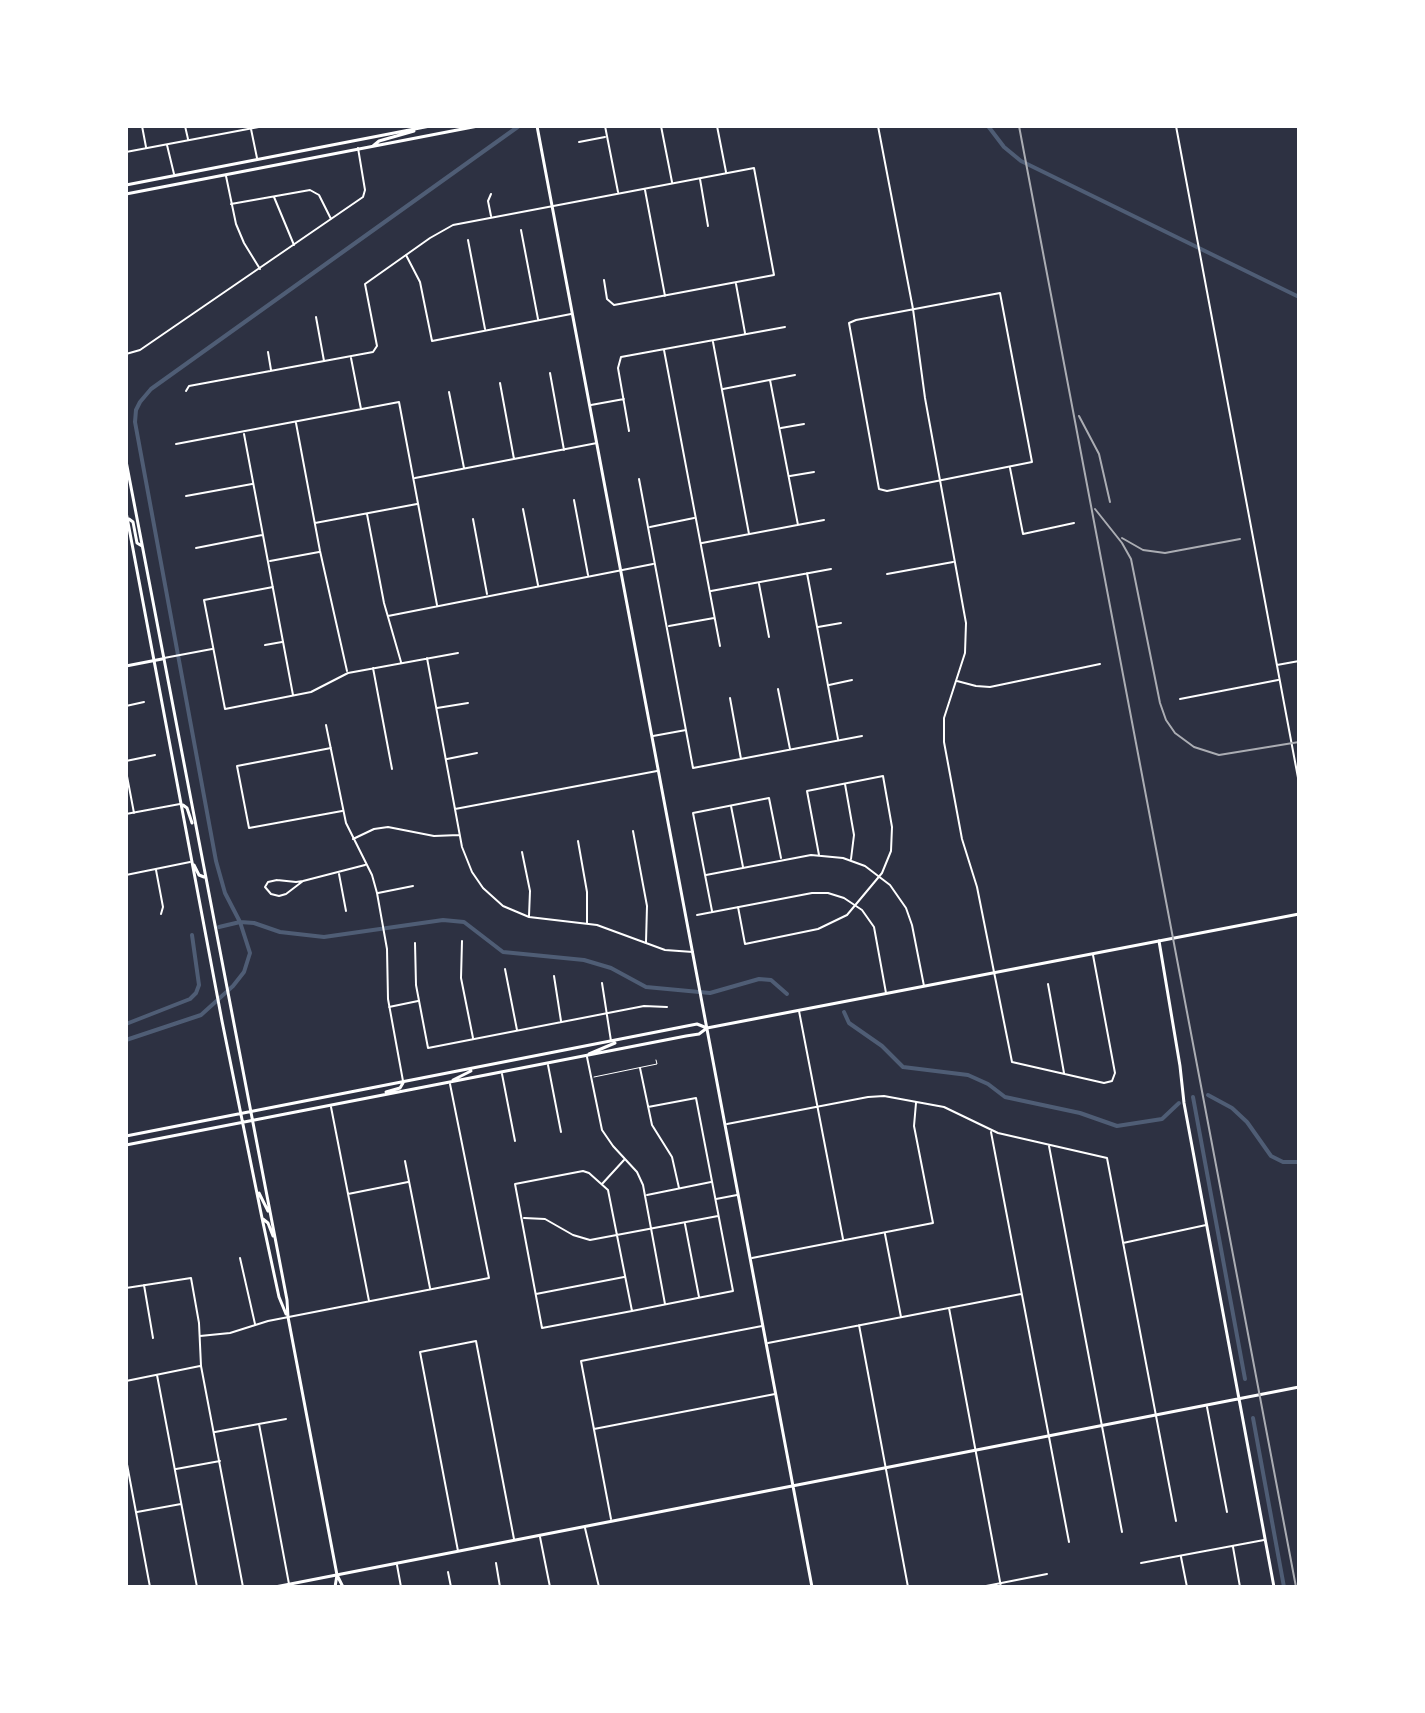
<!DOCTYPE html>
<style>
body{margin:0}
#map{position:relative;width:1425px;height:1713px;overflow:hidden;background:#2d3142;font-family:"PT Serif",serif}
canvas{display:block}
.frame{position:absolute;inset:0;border:128px solid #fff;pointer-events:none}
</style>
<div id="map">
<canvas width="1425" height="1713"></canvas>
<div class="frame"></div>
</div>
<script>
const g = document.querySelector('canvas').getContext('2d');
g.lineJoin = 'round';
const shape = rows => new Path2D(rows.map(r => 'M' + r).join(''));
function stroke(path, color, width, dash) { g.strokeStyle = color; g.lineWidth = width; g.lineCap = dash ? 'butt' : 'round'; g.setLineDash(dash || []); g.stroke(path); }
stroke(shape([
 [988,126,1004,147,1021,161,1299,297],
 [219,927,240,922,254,923,280,932,324,937,443,920,464,922,503,952,584,960,611,968,646,987,710,993,759,979,771,980,787,994],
 [844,1012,849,1023,882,1046,903,1067,968,1075,988,1084,1005,1097,1080,1113,1117,1126,1162,1119,1179,1103],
 [126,1024,190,999,196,993,199,985,192,935],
 [126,1040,201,1015,233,986,244,972,250,953,240,922,225,893,216,861,135,422,136,410,140,402,151,389,519,126],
 [1208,1095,1232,1108,1247,1122,1271,1156,1283,1162,1299,1162],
 [1193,1097,1245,1379],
 [1253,1418,1284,1587]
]), '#4f5d75', 4);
stroke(shape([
 [594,1077,657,1064,656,1060]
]), '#fff', 1);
stroke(shape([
 [142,126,146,147],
 [185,126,188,139],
 [605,126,618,192],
 [661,126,672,182],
 [717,126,726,172],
 [878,126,913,309,925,398,966,623,965,653,944,718,944,742,962,839,977,887,1012,1062,1104,1083,1112,1081,1115,1073,1093,955],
 [1176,126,1299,783],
 [251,129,257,158],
 [579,142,605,137],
 [167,145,174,174],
 [126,152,264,126],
 [226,176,236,224,244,243,260,269],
 [700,179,708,226],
 [645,190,665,296],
 [274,197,294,245],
 [231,204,310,190,319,195,331,219],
 [491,216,488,201,491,194],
 [521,230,538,319],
 [468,240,485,329],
 [406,255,420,282,432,341,571,314],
 [736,284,745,333],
 [1000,293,1032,462,887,491,879,489,849,323,856,320,1000,293],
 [316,317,324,361],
 [713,342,749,534],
 [664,350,720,646],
 [268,352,271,370],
 [126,354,140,350,363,197,365,190,358,148],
 [351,358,361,409],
 [550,373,564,450],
 [770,380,798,525],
 [500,383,514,459],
 [723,389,795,375],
 [186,391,189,386,373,352,377,346,365,284,430,238,453,225,754,168,774,275,614,305,607,299,604,280],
 [449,392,464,468],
 [591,405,624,399],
 [296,423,320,551,347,671],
 [781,428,804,424],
 [629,431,618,368,621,357,785,327],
 [244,434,293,695],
 [176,444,399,402,437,605],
 [1010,468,1023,534,1074,523],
 [790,476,814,472],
 [415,478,597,443],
 [639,479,693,768,862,736],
 [186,496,252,484],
 [574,500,588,575],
 [523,509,538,585],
 [367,514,384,603,401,662],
 [473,519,487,594],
 [315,523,417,504],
 [650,527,694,518],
 [702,543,824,520],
 [196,548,262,535],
 [270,561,319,552],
 [807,573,838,739],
 [887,574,953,562],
 [759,584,769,637],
 [273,587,204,600,225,709,311,692,348,673,458,653],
 [711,591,831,569],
 [388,616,653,564],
 [669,626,714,618],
 [818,627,841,623],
 [265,645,282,642],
 [164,658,212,649],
 [427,658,462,847,472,872,483,888,503,906,529,917,597,925,665,950,693,952],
 [1277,665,1299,661],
 [373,668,392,769],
 [957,681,976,686,990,687,1100,664],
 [829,685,852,680],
 [778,689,790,749],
 [730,698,741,759],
 [1180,699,1278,680],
 [126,706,144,702],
 [437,708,468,703],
 [326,725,346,823,372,875,377,893,387,949,388,999,403,1081],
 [653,736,686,730],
 [331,748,237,766,249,828,342,811],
 [447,759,477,753],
 [126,761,155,755],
 [126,771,134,813],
 [845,784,854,835,851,859],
 [731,806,743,867],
 [455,809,657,771],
 [126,814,180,804],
 [633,831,647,906,646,942],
 [353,839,374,829,388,827,434,836,459,835],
 [578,841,587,892,587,923],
 [522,852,530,891,529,916],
 [156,870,163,907,161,914],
 [339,874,346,911],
 [126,875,190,862],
 [706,875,811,855,843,858,865,866,890,885,906,908,912,925,924,986],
 [277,880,296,882,303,881,286,894,279,896,271,894,265,887,268,882,277,880],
 [303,881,365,865],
 [378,893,413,886],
 [738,907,745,944,818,929,847,915,882,873,891,851,892,827,883,776,807,791,819,855],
 [712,911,693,813,769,798,781,858],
 [697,915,812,893,828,893,844,898,862,910,874,927,886,993],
 [462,941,461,978,473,1038],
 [415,943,416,985,428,1048,644,1006,667,1007],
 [505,969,517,1030],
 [554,976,561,1021],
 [602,983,611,1041],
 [1048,984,1064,1073],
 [389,1007,418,1001],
 [799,1011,843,1239],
 [587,1057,602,1130,613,1146,637,1172,643,1185,665,1304],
 [548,1065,561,1132],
 [640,1068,652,1125,672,1157,679,1188],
 [502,1074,515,1141],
 [331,1107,369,1301],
 [727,1124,868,1097,884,1096,944,1107,998,1133,1107,1158,1176,1521],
 [991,1132,1069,1542],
 [1049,1146,1122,1532],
 [405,1161,430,1288],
 [602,1184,624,1160],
 [348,1194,408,1182],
 [647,1195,711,1182],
 [716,1199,737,1195],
 [524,1218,545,1219,573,1235,590,1240,718,1216],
 [685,1224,699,1297],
 [885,1234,901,1317],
 [1123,1243,1206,1225],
 [240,1258,255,1324],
 [752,1258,933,1223,914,1126,916,1103],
 [144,1285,153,1338],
 [126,1288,191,1278,199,1323,201,1366,243,1587],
 [536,1294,624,1277],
 [949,1308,1001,1587],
 [632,1311,608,1190,589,1173,583,1171,515,1184,542,1328,632,1311,733,1291,696,1098,648,1107],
 [859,1325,908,1587],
 [200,1336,230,1333,268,1321,489,1278,450,1084],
 [768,1343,1021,1294],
 [157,1375,197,1587],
 [126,1381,200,1366],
 [1207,1407,1227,1512],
 [259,1424,289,1584],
 [594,1429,775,1394],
 [215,1432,286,1419],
 [126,1459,150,1587],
 [176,1469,220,1461],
 [137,1512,181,1504],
 [611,1519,581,1361,762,1326],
 [585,1528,599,1587],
 [540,1537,550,1587],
 [1233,1547,1240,1587],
 [458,1551,420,1352,476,1341,514,1539],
 [1181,1557,1187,1587],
 [496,1563,500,1587],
 [1141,1563,1264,1540],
 [397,1565,401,1587],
 [448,1572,451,1587],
 [981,1587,1047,1574]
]), '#fff', 2);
stroke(shape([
 [537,126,812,1587],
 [373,146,379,141,414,131],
 [126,185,430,126],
 [126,194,478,126],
 [126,666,162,659],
 [1159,941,1180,1066,1184,1103,1274,1587],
 [275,1587,1299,1387]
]), '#fff', 3);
stroke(shape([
 [126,461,287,1300,288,1317,337,1575,335,1587],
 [126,512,222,1021,262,1218,279,1297,286,1314],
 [129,519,133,522,137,543,142,546],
 [183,805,187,808,192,823],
 [194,865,199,875,204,877],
 [589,1054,615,1043],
 [453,1080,471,1071],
 [386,1092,400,1088,403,1083],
 [126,1136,697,1024,707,1028],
 [126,1145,686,1036,699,1034,707,1028,1299,914],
 [259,1193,268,1211],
 [263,1219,268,1223,273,1236],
 [337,1575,343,1587]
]), '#fff', 3);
stroke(shape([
 [1019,126,1296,1587],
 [1079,416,1099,454,1110,502],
 [1095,509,1122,543,1131,559,1160,703,1166,720,1175,733,1194,747,1219,755,1299,742],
 [1122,538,1143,550,1165,553,1240,539]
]), '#abadb3', 2);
</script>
